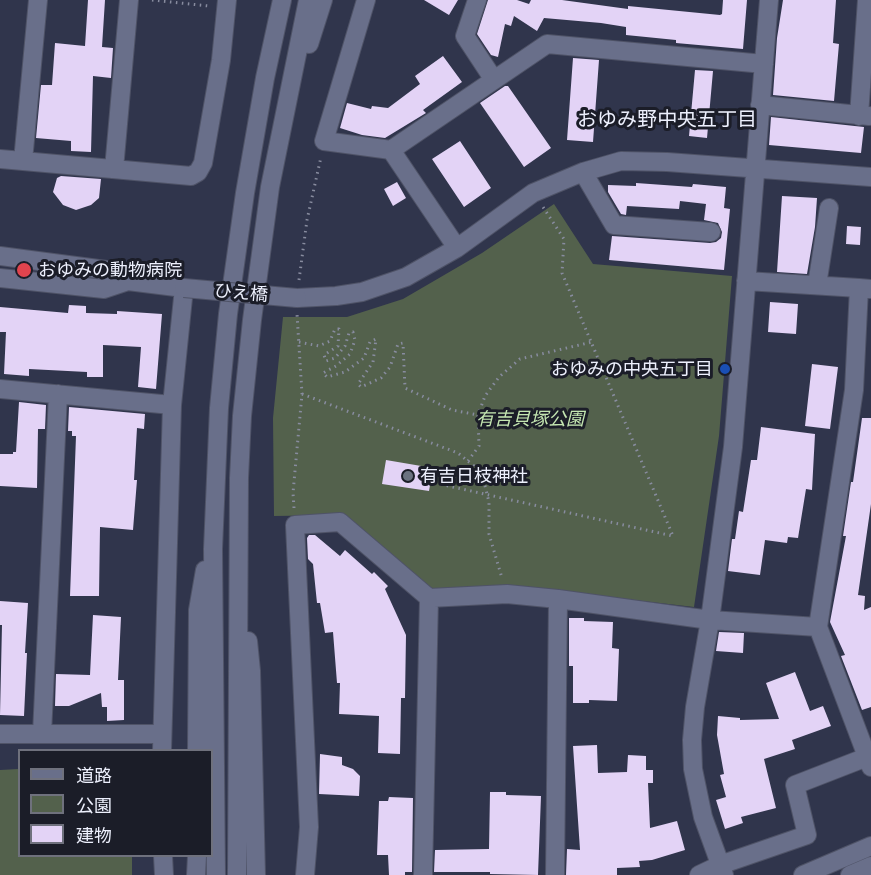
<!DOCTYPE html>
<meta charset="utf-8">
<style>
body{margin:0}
#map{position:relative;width:871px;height:875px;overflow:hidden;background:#30354c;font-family:"Crimson Pro","Noto Sans JP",serif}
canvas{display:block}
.legend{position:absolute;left:18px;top:749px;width:195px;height:108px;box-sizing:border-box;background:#1b1d28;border:2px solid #6f717d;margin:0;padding:8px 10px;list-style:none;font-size:18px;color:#edf0fd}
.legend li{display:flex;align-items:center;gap:12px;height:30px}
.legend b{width:30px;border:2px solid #6f717d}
</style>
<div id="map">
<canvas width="871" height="875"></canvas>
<ul class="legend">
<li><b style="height:8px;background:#696f8a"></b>道路</li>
<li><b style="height:16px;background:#53614c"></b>公園</li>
<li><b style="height:16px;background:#e3d3f6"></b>建物</li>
</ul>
</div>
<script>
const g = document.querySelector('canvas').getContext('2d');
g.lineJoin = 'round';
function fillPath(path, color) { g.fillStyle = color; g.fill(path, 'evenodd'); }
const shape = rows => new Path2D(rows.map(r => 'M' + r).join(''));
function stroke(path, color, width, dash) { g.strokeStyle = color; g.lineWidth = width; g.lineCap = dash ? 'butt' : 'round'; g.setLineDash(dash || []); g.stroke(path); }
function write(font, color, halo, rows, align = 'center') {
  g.font = font + ' "Crimson Pro","Noto Sans JP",serif'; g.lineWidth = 6; g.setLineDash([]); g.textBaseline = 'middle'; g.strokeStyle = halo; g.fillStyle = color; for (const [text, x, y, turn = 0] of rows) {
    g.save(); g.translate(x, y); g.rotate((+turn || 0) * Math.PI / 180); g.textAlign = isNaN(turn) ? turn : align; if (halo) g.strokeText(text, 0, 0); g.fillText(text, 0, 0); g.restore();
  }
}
fillPath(shape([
 [554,204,593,264,732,276,719,436,694,607,522,587,425,592,344,515,274,516,273,418,283,317,347,317,403,299,482,253],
 [19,769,20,856,132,856,132,875,0,875,0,770]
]), '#53614c');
fillPath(shape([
 [88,0,105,0,102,47,113,48,111,78,93,76,91,152,71,151,71,141,36,138,41,85,52,85,55,43,85,46],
 [424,0,458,0,449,15],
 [488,0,517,0,529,4,531,0,562,0,628,9,628,6,720,15,722,14,723,0,747,0,743,49,676,43,676,40,626,35,626,27,601,23,544,18,537,31,514,16,511,26,505,24,498,57,491,55,477,34],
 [783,0,836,0,833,43,839,44,834,101,773,95,777,38],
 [443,56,462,82,423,110,426,113,385,138,362,135,340,128,347,103,371,109,372,106,388,108,420,84,415,76],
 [573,58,599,60,593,142,567,140],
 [695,70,713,71,707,138,689,136],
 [505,86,508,86,551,148,524,167,480,103],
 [771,117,864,127,861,153,769,145],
 [460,141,491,188,464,207,432,159],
 [61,176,101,179,99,198,91,205,76,210,63,205,53,192,57,178],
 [397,182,406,198,393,206,384,189],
 [636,183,692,187,693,184,726,187,724,208,730,209,724,270,609,260,612,236,710,243,716,242,721,238,722,232,718,223,704,220,706,204,680,201,679,209,627,206,626,215,621,214,608,192,608,185,636,186],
 [782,196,817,198,815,227,807,274,777,272],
 [847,226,861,227,860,245,846,244],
 [770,302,798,304,796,334,768,332],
 [69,305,86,306,86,313,117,314,117,311,162,314,156,389,138,387,141,347,103,345,103,377,87,377,87,372,29,369,29,376,4,374,6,332,0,332,0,307,68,313],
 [812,364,838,367,830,429,805,426],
 [19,402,46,405,45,429,38,429,37,488,0,486,0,454,13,454,13,452,16,452],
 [69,407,145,414,144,429,137,428,134,480,137,480,133,530,100,527,99,596,70,596,76,436,72,436,72,431,68,431],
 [862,418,871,418,871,504,858,595,865,596,864,610,871,607,871,707,862,710,841,656,845,655,830,622,846,536,843,536,851,482,853,482],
 [761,427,815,434,812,490,806,489,798,538,788,537,787,543,765,540,760,575,728,571,732,539,735,539,739,511,743,512,751,460,757,460],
 [386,460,433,468,429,491,382,484],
 [309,535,315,535,340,556,345,550,372,574,374,572,388,586,385,589,406,635,405,698,401,698,400,754,378,753,379,716,339,714,340,683,337,683,333,632,325,633,320,603,317,603,313,564,308,559,307,538],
 [0,601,28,603,25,653,27,653,24,716,0,715,2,625,0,625],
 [93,615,121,617,118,680,124,680,124,720,107,721,107,707,102,707,101,693,69,706,55,706,56,674,90,675],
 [569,618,584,618,584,621,613,622,612,648,619,649,617,701,589,700,589,703,573,703,573,666,569,666],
 [719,632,744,633,743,653,716,651],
 [795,672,810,711,823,706,831,726,792,740,795,749,764,759,776,808,741,817,743,823,725,829,716,800,726,797,720,775,724,774,717,735,718,716,740,718,740,720,779,719,766,683],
 [597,745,598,773,627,772,628,755,646,756,646,770,653,770,653,783,648,783,650,828,677,821,685,850,652,860,639,861,640,867,617,868,617,875,566,875,567,849,580,850,573,746],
 [320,754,342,757,342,765,353,769,360,776,359,796,319,794],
 [490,792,506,792,506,795,541,796,538,875,490,874,490,872,434,872,435,850,489,849],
 [389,797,413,798,412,872,405,872,405,875,389,875,388,855,377,855,379,801,388,801]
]), '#e3d3f6');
const minor = shape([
 [366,0,324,141,391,150,457,248],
 [477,0,465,36,494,80],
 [309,44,323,0],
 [760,105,869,116],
 [859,116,867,0],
 [391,150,547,44,764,64],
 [0,159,191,176,198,172,203,163,221,60,227,0],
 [23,161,38,0],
 [114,169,129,0],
 [583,172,614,225,711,232],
 [0,256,106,270,128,281,184,288,172,405,162,750],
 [0,278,104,289,128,281],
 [746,281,859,288],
 [817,285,829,208],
 [871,289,859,288,854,390,818,627,871,767],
 [297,298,336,296,362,292,406,277,457,248,533,193,583,172,621,161,667,162,871,177],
 [0,389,172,405],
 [248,641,251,671,256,875],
 [0,734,162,734],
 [42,734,58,394],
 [197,750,198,610,205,570],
 [163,856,164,875],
 [196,875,197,856],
 [216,875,213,549,219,408,228,314,245,193,265,78,282,0],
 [237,875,239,478,242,416,252,320,270,187,308,0],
 [305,875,309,827,295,525,340,522,429,598,507,594,558,599,710,620,818,627],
 [423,875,429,598],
 [555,875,558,599],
 [699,875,720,865,807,835,795,785,867,757],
 [724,875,703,817,693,769,692,740,695,707,710,620,733,447,769,0],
 [803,875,871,846],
 [850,875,871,866]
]);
stroke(minor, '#4f5367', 20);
stroke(shape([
 [152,0,209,6],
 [299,280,307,220,321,157],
 [299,342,319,346,330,341,335,329,339,329,338,346,324,355,326,361,335,358,345,346,349,333,353,332,355,340,350,354,336,366,323,373,327,377,345,372,364,358,370,342,376,339,373,362,358,384,361,387,381,378,390,367,398,344,403,343,405,388,452,410,478,415],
 [302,394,458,453,474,466,485,486,489,502,489,534,502,578],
 [468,461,479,446,478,415,485,396,499,377,520,359,592,342],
 [435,483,673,536,562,273,564,239,543,207],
 [294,508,293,493,302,394,297,314]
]), '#888c9f', 3, [1.5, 4.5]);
stroke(minor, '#696f8a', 18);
const minorBridge = shape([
 [184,288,297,298]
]);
stroke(minorBridge, '#4f5367', 20, []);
stroke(minorBridge, '#696f8a', 18);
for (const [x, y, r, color] of [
 [24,270,8,"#e0444e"],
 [725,369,6,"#1a4fb4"],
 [408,476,6,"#6b7280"]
]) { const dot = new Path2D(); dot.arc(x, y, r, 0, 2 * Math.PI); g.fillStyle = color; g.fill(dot); stroke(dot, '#1b1d28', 2); }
write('18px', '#edf0fd', '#1b1d28', [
 ["おゆみの動物病院",38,270],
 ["おゆみの中央五丁目",713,369,"right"],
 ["有吉日枝神社",420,476]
], 'left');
write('18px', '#edf0fd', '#1b1d28', [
 ["ひえ橋",241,293,5]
]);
write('italic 18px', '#c4e6b1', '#1b1d28', [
 ["有吉貝塚公園",530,419]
]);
write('20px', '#edf0fd', '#1b1d28', [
 ["おゆみ野中央五丁目",667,120]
]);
</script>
